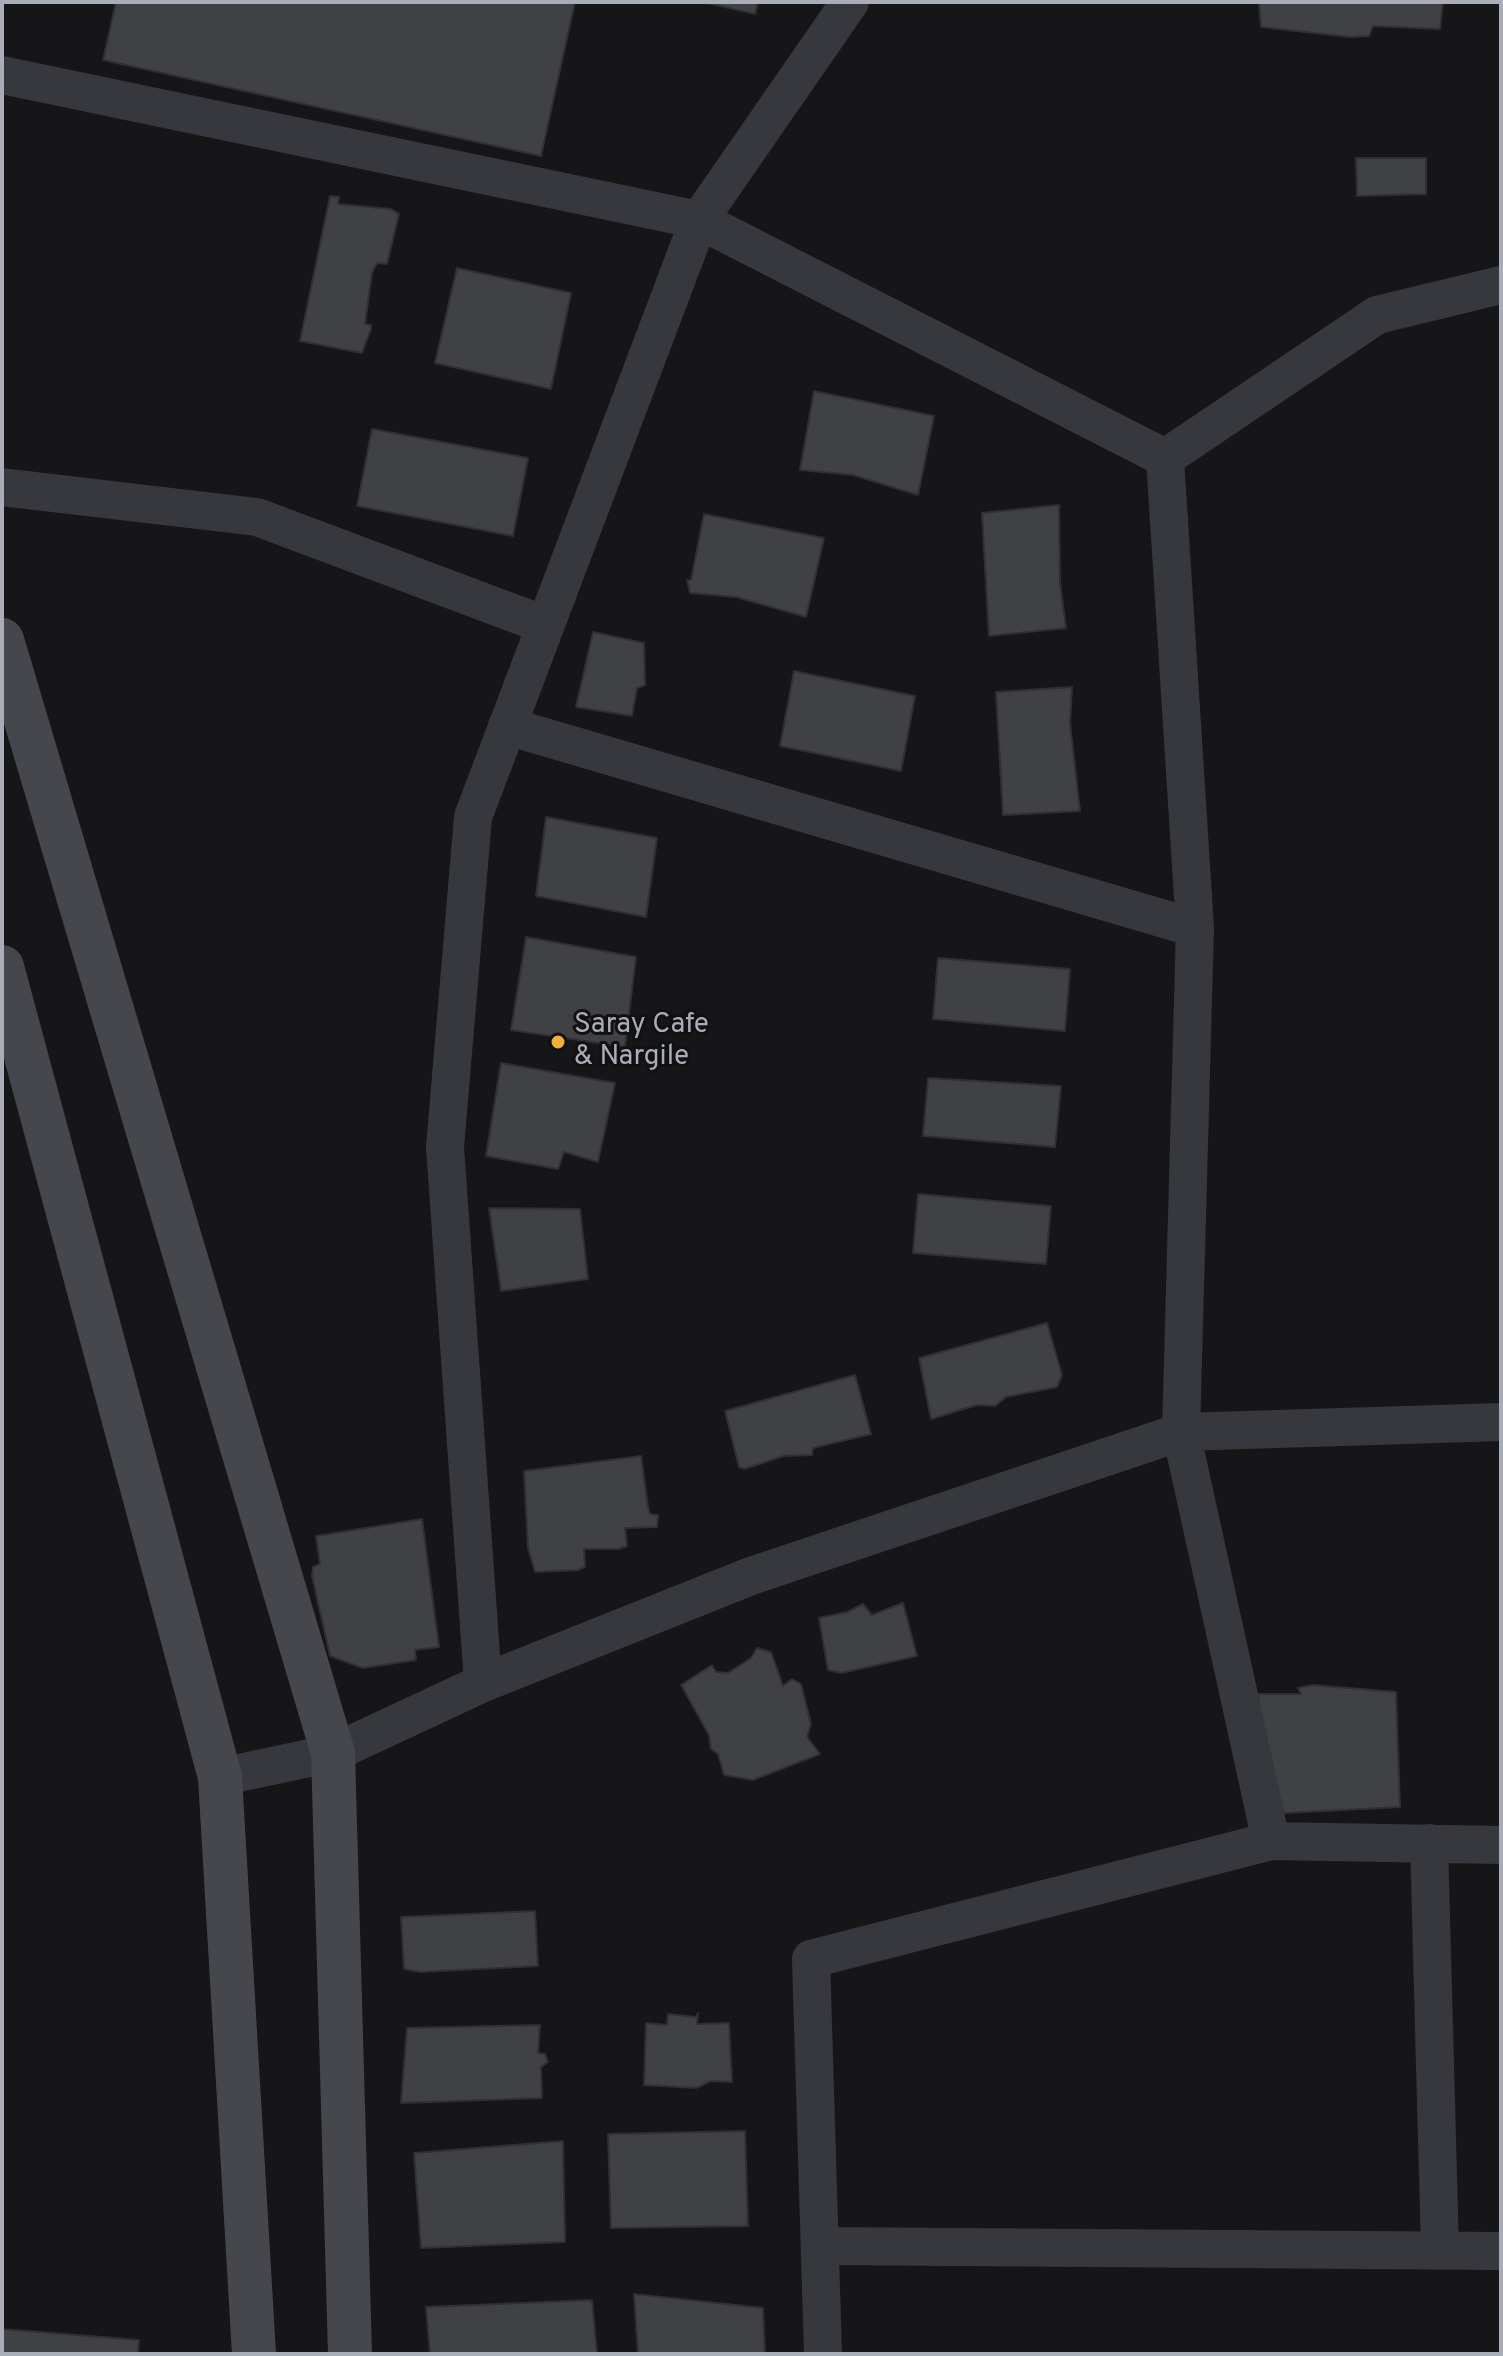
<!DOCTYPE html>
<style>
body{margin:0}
#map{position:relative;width:1503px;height:2356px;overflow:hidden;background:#161618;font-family:Overpass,sans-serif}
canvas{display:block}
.frame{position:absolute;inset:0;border:4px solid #a8adb8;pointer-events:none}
</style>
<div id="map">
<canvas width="1503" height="2356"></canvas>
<div class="frame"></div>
</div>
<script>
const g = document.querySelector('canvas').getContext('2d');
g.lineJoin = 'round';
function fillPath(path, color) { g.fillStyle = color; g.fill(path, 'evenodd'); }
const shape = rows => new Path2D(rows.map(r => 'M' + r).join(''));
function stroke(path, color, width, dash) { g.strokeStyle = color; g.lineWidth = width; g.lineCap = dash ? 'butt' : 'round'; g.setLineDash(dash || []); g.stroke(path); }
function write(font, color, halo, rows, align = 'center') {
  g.font = font + ' Overpass,sans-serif'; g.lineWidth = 6; g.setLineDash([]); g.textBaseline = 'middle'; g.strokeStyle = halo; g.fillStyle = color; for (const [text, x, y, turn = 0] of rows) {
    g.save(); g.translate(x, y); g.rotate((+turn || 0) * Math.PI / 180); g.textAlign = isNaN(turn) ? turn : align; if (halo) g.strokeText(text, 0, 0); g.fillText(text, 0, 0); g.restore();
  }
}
const building = shape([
 [116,2,575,2,541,156,103,60,116,2],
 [703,2,758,2,755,14,703,2],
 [1259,2,1443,2,1440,29,1373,26,1369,36,1350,37,1261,27,1259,2],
 [1356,158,1426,158,1426,194,1357,196,1356,158],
 [330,196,339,197,338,204,391,209,399,214,387,264,377,263,372,273,365,324,371,325,371,329,362,353,300,341,330,196],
 [457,268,571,293,551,389,435,363,457,268],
 [814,391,934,416,918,495,853,475,800,470,814,391],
 [372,429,528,458,513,536,357,506,372,429],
 [1059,505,1060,583,1066,628,989,636,982,513,1059,505],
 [704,514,824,538,806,617,736,597,690,593,687,580,691,580,704,514],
 [593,632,644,643,645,685,637,688,632,716,576,707,593,632],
 [794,671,915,696,901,771,780,746,794,671],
 [1072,687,1070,723,1080,811,1003,815,996,692,1072,687],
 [546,817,657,838,646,917,536,896,546,817],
 [526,937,636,957,625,1047,511,1030,526,937],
 [938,958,1070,969,1065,1031,933,1019,938,958],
 [501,1063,615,1083,598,1162,564,1152,558,1169,486,1156,501,1063],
 [928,1078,1061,1086,1055,1147,923,1136,928,1078],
 [918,1194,1051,1206,1046,1264,913,1253,918,1194],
 [489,1208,580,1209,588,1279,501,1291,489,1208],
 [1047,1323,1062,1375,1057,1387,1006,1397,995,1406,977,1405,931,1419,919,1358,1047,1323],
 [855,1375,871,1434,813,1448,812,1455,784,1456,744,1469,739,1467,725,1411,855,1375],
 [641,1456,648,1507,650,1514,658,1515,657,1527,625,1528,627,1546,619,1549,584,1549,585,1567,578,1570,535,1572,528,1548,524,1471,641,1456],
 [422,1519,439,1647,415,1650,416,1660,363,1668,330,1656,312,1576,313,1567,320,1564,316,1536,422,1519],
 [903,1603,917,1656,841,1673,828,1670,819,1618,847,1612,863,1604,872,1615,903,1603],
 [757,1648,771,1652,783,1686,792,1679,801,1684,811,1724,807,1737,820,1754,753,1780,724,1775,718,1754,711,1749,709,1735,681,1685,712,1665,716,1672,728,1673,751,1658,757,1648],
 [1313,1685,1396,1692,1400,1807,1266,1814,1258,1694,1301,1694,1298,1688,1313,1685],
 [535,1911,538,1966,420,1972,404,1969,401,1917,535,1911],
 [698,2013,697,2024,729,2023,732,2082,711,2081,696,2088,644,2085,646,2023,667,2025,668,2014,696,2017,698,2013],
 [540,2025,538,2053,545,2054,548,2062,541,2067,542,2098,401,2103,407,2028,540,2025],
 [745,2131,748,2226,611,2228,608,2134,745,2131],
 [563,2141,565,2242,421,2248,414,2153,563,2141],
 [634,2294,763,2308,765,2354,638,2354,634,2294],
 [592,2300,597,2354,430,2354,426,2307,592,2300],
 [2,2329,139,2340,138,2354,2,2354,2,2329]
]);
fillPath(building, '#404145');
stroke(building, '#303034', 2);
stroke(shape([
 [2,75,699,220,1165,458,1195,928,1181,1432,1271,1841],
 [1165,458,1377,315,1501,285],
 [2,487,257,517,545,625],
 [507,726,1195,928],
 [483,1683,445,1147,473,817,699,220,850,2],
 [220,1777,333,1753,483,1683,751,1576,1181,1432,1501,1422],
 [1429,1843,1440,2250],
 [820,2246,1501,2251],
 [823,2354,811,1959,1271,1841,1501,1845]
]), '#37383d', 38);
stroke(shape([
 [2,640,333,1753,350,2354],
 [2,967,220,1777,254,2354]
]), '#45474d', 44);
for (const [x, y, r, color] of [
 [558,1042,8,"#f2b134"]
]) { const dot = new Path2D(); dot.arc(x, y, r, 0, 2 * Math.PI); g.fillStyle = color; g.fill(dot); stroke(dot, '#111113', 3); }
write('28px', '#a8adb8', '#111113', [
 ["Saray Cafe",574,1026],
 ["& Nargile",574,1058]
], 'left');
</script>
